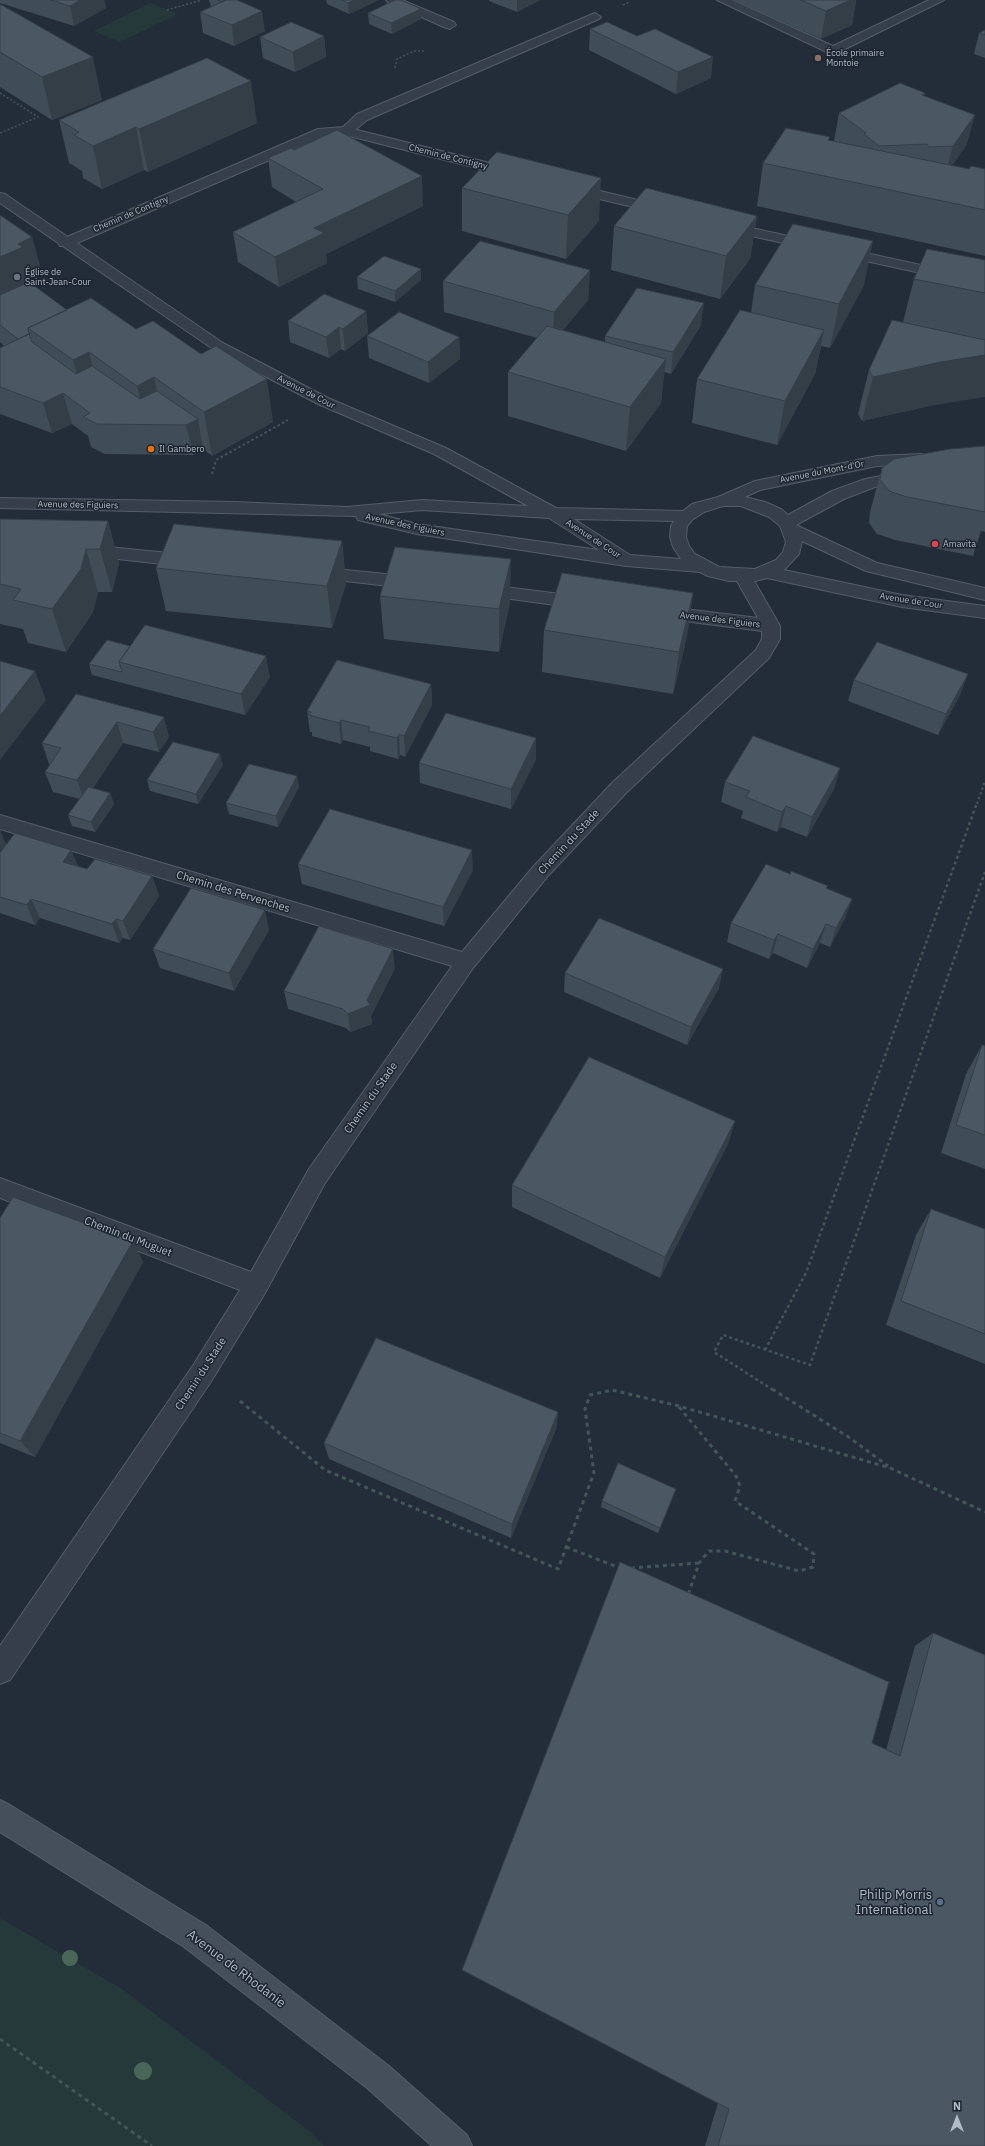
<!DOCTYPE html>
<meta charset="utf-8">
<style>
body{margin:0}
#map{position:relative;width:985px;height:2146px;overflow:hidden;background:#232d39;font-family:"IBM Plex Sans",sans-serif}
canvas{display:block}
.north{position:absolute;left:937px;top:2098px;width:40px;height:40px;-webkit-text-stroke:3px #1c242e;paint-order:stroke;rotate:0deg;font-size:11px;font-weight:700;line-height:16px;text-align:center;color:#b1bac5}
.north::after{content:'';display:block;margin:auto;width:14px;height:18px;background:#b1bac5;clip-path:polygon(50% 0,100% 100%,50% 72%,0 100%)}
</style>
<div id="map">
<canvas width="985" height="2146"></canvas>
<div class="north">N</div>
</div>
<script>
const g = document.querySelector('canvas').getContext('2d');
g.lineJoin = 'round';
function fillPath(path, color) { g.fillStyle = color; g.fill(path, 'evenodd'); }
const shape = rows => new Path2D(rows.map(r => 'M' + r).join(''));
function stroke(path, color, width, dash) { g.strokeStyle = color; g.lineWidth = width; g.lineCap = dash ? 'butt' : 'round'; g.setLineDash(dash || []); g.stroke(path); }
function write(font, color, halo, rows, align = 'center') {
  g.font = font + ' "IBM Plex Sans",sans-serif'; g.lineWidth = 3; g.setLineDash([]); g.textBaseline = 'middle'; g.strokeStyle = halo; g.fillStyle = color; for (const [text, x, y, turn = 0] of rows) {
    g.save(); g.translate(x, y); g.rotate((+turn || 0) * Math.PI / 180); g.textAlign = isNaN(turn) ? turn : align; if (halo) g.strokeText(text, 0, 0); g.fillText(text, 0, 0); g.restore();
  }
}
fillPath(shape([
 [150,3,178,14,120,42,94,31],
 [0,1918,122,1989,308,2130,324,2146,0,2146]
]), '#25393a');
const pedestrian = shape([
 [717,0,732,0,833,46,929,0,944,0,833,55,717,0],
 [595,13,601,17,599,19,367,120,350,134,340,134,339,131,357,114,595,13]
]);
const minor = shape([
 [386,0,402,0,454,22,456,25,450,29,446,28,388,2,386,0],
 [345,127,518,170,520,173,513,177,345,135,325,136,70,246,60,246,58,243,60,240,318,129,345,127],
 [571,184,667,207,669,210,662,214,566,191,564,188,571,184],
 [724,222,985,279,985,287,719,229,717,226,719,223,724,222],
 [87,545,190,555,196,557,199,561,196,565,190,567,81,555,79,551,81,547,87,545],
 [316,567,415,577,421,579,424,583,421,587,415,589,310,577,307,573,310,569,316,567],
 [743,570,749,572,780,626,780,639,769,658,626,793,547,877,473,968,325,1183,265,1293,212,1380,10,1680,0,1684,0,1646,194,1364,240,1290,0,1198,0,1178,251,1272,309,1169,452,966,0,829,0,815,462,952,533,867,612,783,756,650,762,639,762,631,660,618,654,616,651,612,654,608,660,606,758,618,734,576,737,572,743,570],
 [481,584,584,597,590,599,593,603,590,607,584,609,475,594,472,590,475,586,481,584]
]);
const tertiary = shape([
 [0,193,5,194,223,343,328,398,446,448,556,508,683,511,692,504,718,497,755,481,877,456,921,454,927,455,929,459,927,463,921,464,877,466,760,490,745,497,765,502,781,509,788,515,832,491,865,479,886,475,900,466,912,466,914,470,912,474,897,483,875,487,844,499,796,525,877,563,985,588,985,600,866,571,802,541,799,554,784,570,902,595,985,606,985,618,902,607,767,578,755,581,729,581,708,576,700,572,626,566,417,534,358,520,356,516,0,508,0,498,234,502,347,507,422,500,528,506,434,454,318,404,213,349,0,203,0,193],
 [723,506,741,506,769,517,780,526,786,542,783,552,776,560,755,569,719,567,695,554,689,546,686,537,687,526,692,520,704,512,723,506],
 [422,510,549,518,599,550,417,524,379,514,422,510],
 [574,519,674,521,671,526,670,537,673,547,681,559,630,555,574,519]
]);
const secondary = shape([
 [0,1800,10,1805,206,1925,389,2066,467,2135,472,2146,432,2146,367,2088,184,1947,0,1832,0,1800]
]);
stroke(pedestrian, '#545d67', 2);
stroke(minor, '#545d67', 2);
stroke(tertiary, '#545d67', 2);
stroke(secondary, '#545d67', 2);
stroke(shape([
 [623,5,629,2],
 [167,10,202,0],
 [395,68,397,59,414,51,426,51],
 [0,93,38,117,0,133]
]), '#425657', 1.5, [2, 2]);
stroke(shape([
 [212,474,216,460,288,420],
 [977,804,985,781]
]), '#425657', 2, [2.5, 2.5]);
stroke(shape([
 [765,1350,806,1273,977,803],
 [773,1390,714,1352,723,1335,810,1365,985,872]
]), '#425657', 2.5, [3, 3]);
stroke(shape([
 [772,1389,850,1438,888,1466],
 [240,1401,325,1470,558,1569,594,1473,585,1409,590,1395,612,1390,679,1406,890,1468,985,1512],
 [679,1407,736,1476,740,1486,735,1501,814,1554,813,1567,799,1571,725,1551,709,1551,699,1563,688,1595],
 [566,1547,620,1568],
 [631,1568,699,1563],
 [0,2039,152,2146]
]), '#425657', 3, [4, 4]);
fillPath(pedestrian, '#363f49');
fillPath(minor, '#363f49');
fillPath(tertiary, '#363f49');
fillPath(secondary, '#454f5c');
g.fillStyle = '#4a6658';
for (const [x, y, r] of [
 [70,1958,8],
 [143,2071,9]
]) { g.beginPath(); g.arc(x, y, r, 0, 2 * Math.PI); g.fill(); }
fillPath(shape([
 [0,0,104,0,106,8,74,26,0,3],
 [209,0,237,0,265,31,234,46,203,33,200,12,211,7],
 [326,0,379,0,349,14,327,4],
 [489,0,540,0,517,12,489,1],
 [733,0,856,0,852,25,821,39],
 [0,4,102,100,52,120,0,87],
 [421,9,421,19,392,34,369,24,368,13],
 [590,29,711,78,676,94,589,50],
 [985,30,985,58,974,54,979,33],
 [324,36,326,57,295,72,263,58,260,37],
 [925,93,924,96,967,144,952,165,969,169,985,169,985,256,757,206,763,163,829,141,834,141,839,113],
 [59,120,257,123,148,172,144,170,102,189,83,178,82,171,69,163],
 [294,150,423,206,326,254,327,263,279,287,238,262,233,232,296,202,272,187,268,158],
 [462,188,599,221,566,259,462,231],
 [0,215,32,237,42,274,31,279,33,284,31,284,67,310,273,422,212,456,203,449,193,455,105,454,91,447,88,436,72,424,52,433,0,414,0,348,4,346,0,342],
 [757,216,750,259,720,299,611,270,614,226],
 [985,260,985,340,923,327,929,406,862,421,858,414,869,370,903,322,914,279],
 [590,270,588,300,563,330,605,342,605,336,701,325,671,374,664,372,661,403,626,451,508,416,508,372,537,338,444,312,443,281],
 [357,277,421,280,395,302,358,289],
 [755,285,864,285,830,348,821,346,815,374,777,445,692,423,697,379,751,313],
 [366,311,368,333,345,351,341,349,329,358,290,342,288,321],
 [367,336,459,337,460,359,429,383,369,358],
 [985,446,985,532,981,531,973,556,895,540,877,534,869,523,870,512,882,468],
 [0,519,108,521,119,564,112,592,98,592,93,612,66,652,28,643,23,629,0,624],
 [342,541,346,584,332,628,166,611,156,568],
 [693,593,687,636,673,694,542,672,544,630],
 [380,596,510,603,499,652,384,639],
 [130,646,270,677,245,715,92,675,89,664],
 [968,674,960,695,938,735,848,701,854,680],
 [431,684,432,705,405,757,400,755,398,759,370,751,370,747,343,740,341,744,312,736,312,732,310,732,307,711],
 [76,694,169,737,159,752,123,743,93,788,110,793,114,804,95,832,72,826,68,815,80,799,53,792,45,772,50,764,49,764,42,743],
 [536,738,536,759,511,809,420,783,419,763],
 [223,765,198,804,150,791,147,780],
 [840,768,834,789,807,837,781,827,777,832,741,818,743,811,721,802,725,782],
 [297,776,299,787,278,827,229,814,226,803],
 [0,830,6,845,71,850,78,866,87,869,152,876,159,896,130,940,123,938,119,943,40,918,35,925,0,913],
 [298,864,473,870,444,926,302,884],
 [827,889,852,899,845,918,830,947,820,943,807,968,773,953,769,959,727,942,731,923],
 [269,930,234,991,160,968,153,949],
 [395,968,371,1016,372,1024,350,1032,346,1028,288,1009,284,991],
 [565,973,719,988,687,1045,564,992],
 [982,1045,985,1046,985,1169,941,1153,966,1074],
 [735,1121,728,1144,660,1278,512,1207,512,1185],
 [931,1209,985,1229,985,1364,886,1325,916,1235],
 [0,1218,133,1241,143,1262,35,1457,0,1443],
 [558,1412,556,1429,511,1538,329,1459,324,1443],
 [676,1489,658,1533,601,1507,602,1501],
 [933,1633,985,2146,705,2146,718,2103,872,1743,886,1750,915,1646]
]), '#404c56');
fillPath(shape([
 [80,0,104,0,106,8,74,26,70,6],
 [354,0,379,0,349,14,348,3],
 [517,0,540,0,517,12],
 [850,0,856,0,852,25,821,39,826,11],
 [421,9,421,19,392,34,391,23],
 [262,11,265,31,234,46,232,25],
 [324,36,326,57,295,72,293,52],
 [93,57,102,100,52,120,42,77],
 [713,57,711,78,676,94,678,72],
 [251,81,257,123,148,172,139,129],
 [975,115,967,144,945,176,953,146],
 [136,127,144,170,102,189,93,146],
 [422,176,423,206,326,254,327,263,279,287,275,257,314,228],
 [601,178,599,221,566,259,568,215],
 [757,216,750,259,720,299,726,256],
 [32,237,42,274,31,279,33,284,0,298,0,257,18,244],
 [873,241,864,285,830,348,839,304],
 [421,269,421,280,395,302,395,291],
 [590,270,588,300,553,342,554,312],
 [704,303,701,325,671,374,673,352],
 [366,311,368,333,345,351,343,329],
 [339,327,341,349,329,358,326,337],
 [824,330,815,374,777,445,785,401],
 [459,337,460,359,429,383,428,362],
 [89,352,100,396,84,404,73,360],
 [985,355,985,397,929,406,862,421,873,377,941,362],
 [666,359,661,403,626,451,630,407],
 [154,377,163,421,146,425,137,386],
 [267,379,273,422,212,456,204,412],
 [63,393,72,424,52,433,43,403],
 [198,419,203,449,193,455,186,425],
 [108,521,119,564,112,592,100,549],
 [342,541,346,584,332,628,327,586],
 [86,549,98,592,93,612,66,652,52,609],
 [511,559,510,603,499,652,499,609],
 [693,593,687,636,673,694,679,652],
 [266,656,270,677,245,715,241,694],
 [35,671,46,700,0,760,0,716],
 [968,674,960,695,938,735,946,714],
 [431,684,432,705,405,757,404,736],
 [164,717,169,737,159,752,153,732],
 [341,720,343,740,341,744,339,723],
 [117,722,123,743,84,800,77,780],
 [399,734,400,755,398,759,397,738],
 [536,738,536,759,511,809,511,789],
 [220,754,223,765,198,804,196,794],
 [840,768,834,789,807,837,812,817],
 [297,776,299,787,278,827,276,816],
 [110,793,114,804,95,832,91,822],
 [786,806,781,827,777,832,782,812],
 [0,830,9,851,0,863],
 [71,850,79,869,63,862],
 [472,850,473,870,444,926,443,907],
 [152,876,159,896,130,940,123,921],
 [31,899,40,918,35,925,27,905],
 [852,899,845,918,830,947,836,928],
 [265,910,269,930,234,991,229,973],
 [116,919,123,938,119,943,112,924],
 [826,924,820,943,807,968,813,949],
 [778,934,773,953,769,959,774,940],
 [393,949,395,968,371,1016,372,1024,350,1032,348,1014,367,1000],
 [723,969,719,988,687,1045,691,1027],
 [735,1121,728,1144,660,1278,665,1257],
 [133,1241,143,1262,35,1457,20,1441],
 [558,1412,556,1429,511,1538,512,1524]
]), '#343e46');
const building = shape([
 [51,0,80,0,70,6,51,0],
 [218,0,226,0,222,2,218,0],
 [226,0,237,0,262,11,232,25,200,12,226,0],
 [342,0,354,0,348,3,342,0],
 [395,0,401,0,421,9,391,23,368,13,395,0],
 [801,0,850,0,826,11,801,0],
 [0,4,93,57,42,77,0,52,0,4],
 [291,22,324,36,293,52,260,37,291,22],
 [607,22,637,36,655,29,713,57,678,72,590,29,607,22],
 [985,30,985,35,979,33,985,30],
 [207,58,251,81,139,129,136,127,93,146,74,135,79,132,59,120,207,58],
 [900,83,925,93,922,95,975,115,953,146,929,147,927,144,879,146,864,134,866,133,839,113,900,83],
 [786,128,830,137,828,140,969,169,971,166,985,169,985,210,763,163,786,128],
 [337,130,422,176,314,228,324,233,275,257,233,232,323,189,268,158,291,148,294,150,337,130],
 [497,152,601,178,568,215,462,188,497,152],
 [646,188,757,216,726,256,614,226,646,188],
 [0,215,32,237,18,244,23,247,0,257,0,215],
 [793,224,873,241,839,304,755,285,793,224],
 [480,241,590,270,554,312,443,281,480,241],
 [927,249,985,260,985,293,914,279,927,249],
 [384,256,421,269,395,291,357,277,384,256],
 [29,282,67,310,28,328,29,334,18,339,0,325,0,295,29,282],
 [637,288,704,303,673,352,605,336,637,288],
 [324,294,366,311,343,329,339,327,326,337,288,321,324,294],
 [91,298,136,329,153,321,201,354,216,346,267,379,204,412,154,377,137,386,89,352,73,360,28,328,91,298],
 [740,310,824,330,785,401,697,379,740,310],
 [399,312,459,337,428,362,367,336,399,312],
 [892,320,985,340,985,355,941,362,873,377,869,370,892,320],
 [547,326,666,359,630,407,508,372,547,326],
 [29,334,32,342,76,374,92,366,140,399,157,391,198,419,186,425,97,424,83,417,90,413,63,393,43,403,0,387,0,348,29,334],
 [985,446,985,512,907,497,889,491,880,480,882,468,894,459,950,449,985,446],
 [0,519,108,521,100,549,86,549,81,569,52,609,13,600,21,589,0,584,0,519],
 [174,524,342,541,327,586,156,568,174,524],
 [395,547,511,559,499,609,380,596,395,547],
 [562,573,693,593,679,652,544,630,562,573],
 [145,625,266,656,241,694,119,662,145,625],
 [107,640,130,646,119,662,122,672,89,664,107,640],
 [877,642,968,674,946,714,854,680,877,642],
 [337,660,431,684,404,736,399,734,397,738,368,731,370,727,341,720,339,723,309,715,311,712,307,711,337,660],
 [0,661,35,671,0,716,0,661],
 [76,694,164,717,153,732,117,722,77,780,45,772,61,748,42,743,76,694],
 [446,713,536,738,511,789,419,763,446,713],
 [753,736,840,768,812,817,786,806,782,812,746,797,750,791,725,782,753,736],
 [173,742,220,754,196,794,147,780,173,742],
 [249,764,297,776,276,816,226,803,249,764],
 [88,787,110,793,91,822,68,815,88,787],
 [330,809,472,850,443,907,298,864,330,809],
 [15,833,71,850,63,862,87,869,95,859,152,876,123,921,116,919,112,924,31,899,27,905,0,897,0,853,15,833],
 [766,864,790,874,791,871,828,886,826,888,852,899,836,928,826,924,813,949,778,934,774,940,731,923,766,864],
 [191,888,265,910,229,973,153,949,191,888],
 [599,918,723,969,691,1027,565,973,599,918],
 [319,926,393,949,367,1000,370,1005,348,1014,343,1009,284,991,319,926],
 [982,1045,985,1046,985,1135,956,1125,982,1045],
 [589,1057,735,1121,665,1257,512,1185,589,1057],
 [13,1197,133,1241,20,1441,0,1433,0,1218,13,1197],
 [931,1209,985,1229,985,1334,901,1301,931,1209],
 [376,1338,558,1412,512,1524,324,1443,376,1338],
 [618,1463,676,1489,660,1528,602,1501,618,1463],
 [620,1562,889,1682,872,1743,900,1756,933,1633,985,1655,985,2146,718,2146,729,2109,462,1970,620,1562]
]);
fillPath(building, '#4b5864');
stroke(building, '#343e46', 1);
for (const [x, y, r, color] of [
 [818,58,4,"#8d6e63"],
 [17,277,4,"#6b7280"],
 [151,449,4,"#e8710a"],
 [935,544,4,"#e0444e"],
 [940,1902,4,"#5c6f8a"]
]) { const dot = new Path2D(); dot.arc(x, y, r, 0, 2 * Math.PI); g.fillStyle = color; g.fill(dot); stroke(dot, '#1c242e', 1.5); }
write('9px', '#b1bac5', '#1c242e', [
 ["École primaire",826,53],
 ["Montoie",826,63],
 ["Église de",25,272],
 ["Saint-Jean-Cour",25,282],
 ["Il Gambero",159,449],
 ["Amavita",943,544]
], 'left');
write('9px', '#b1bac5', '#1c242e', [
 ["Chemin de Contigny",448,157,14],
 ["Chemin de Contigny",131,214,-23],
 ["Avenue de Cour",306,392,27],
 ["Avenue du Mont-d'Or",822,472,-11],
 ["Avenue des Figuiers",78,505,1],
 ["Avenue des Figuiers",405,525,12],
 ["Avenue de Cour",593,539,33],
 ["Avenue de Cour",911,601,9],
 ["Avenue des Figuiers",720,620,7]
]);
write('11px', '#b1bac5', '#1c242e', [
 ["Chemin du Stade",569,842,-47],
 ["Chemin des Pervenches",233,892,17],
 ["Chemin du Stade",371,1098,-55],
 ["Chemin du Muguet",128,1237,21],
 ["Chemin du Stade",201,1374,-57]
]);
write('13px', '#b1bac5', '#1c242e', [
 ["Philip Morris",932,1895],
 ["International",932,1910]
], 'right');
write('13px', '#b1bac5', '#1c242e', [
 ["Avenue de Rhodanie",236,1969,37]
]);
</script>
